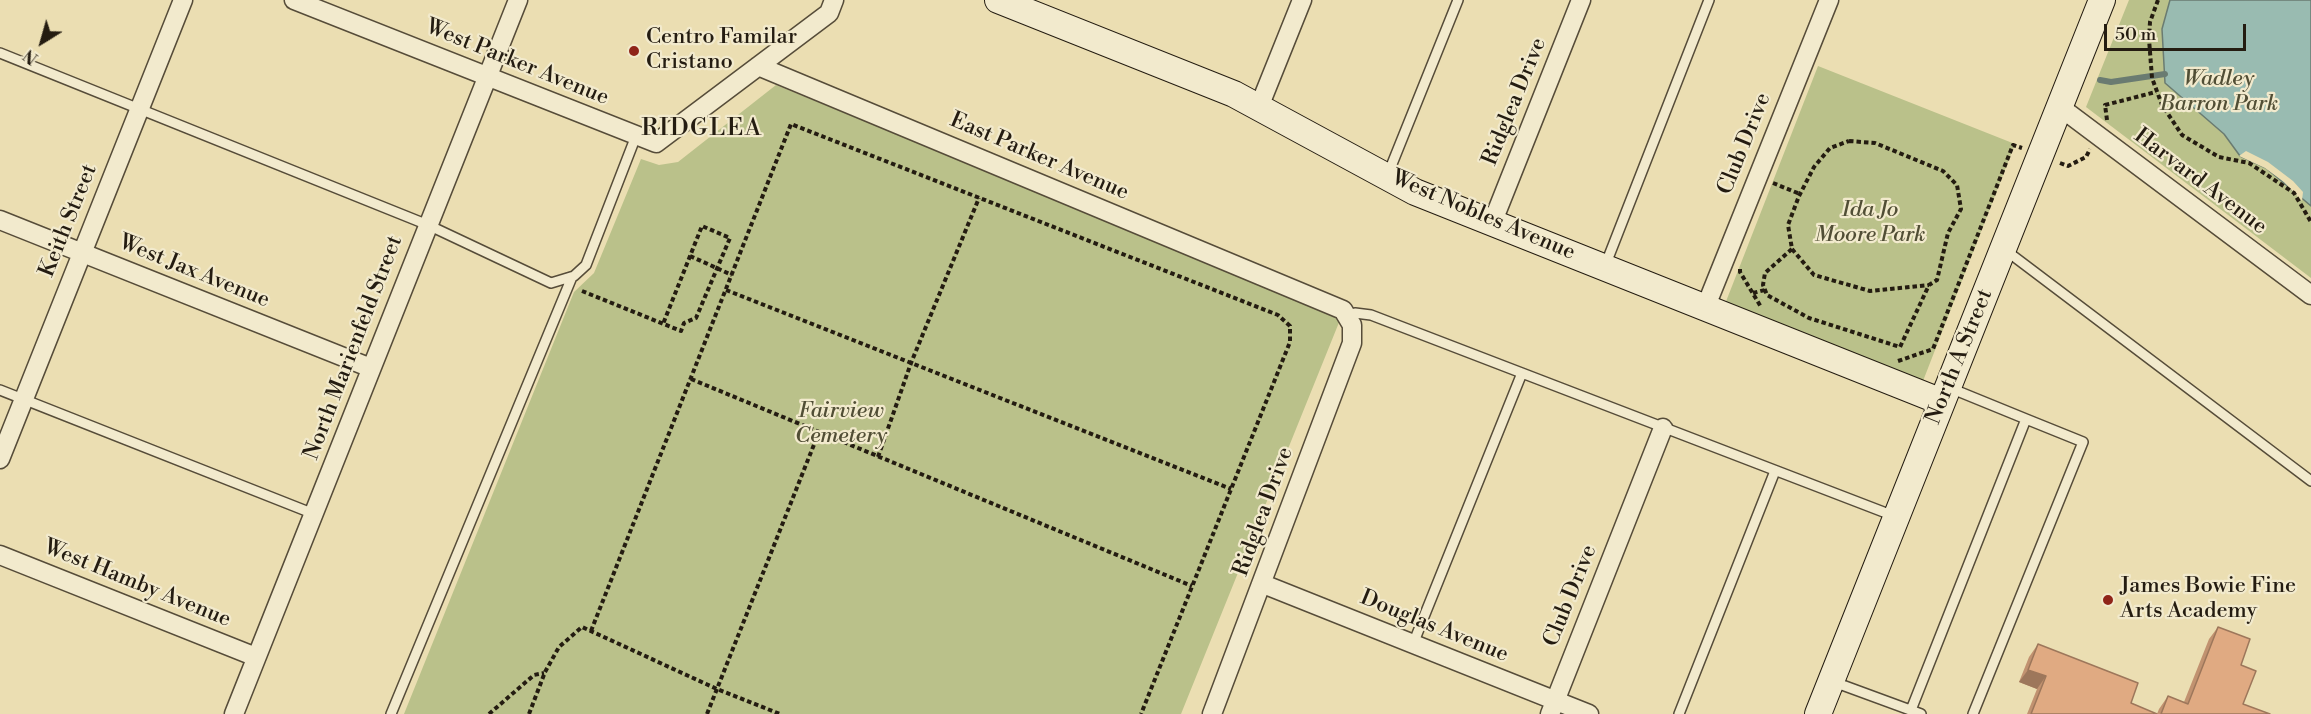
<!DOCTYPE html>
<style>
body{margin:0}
#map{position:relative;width:2311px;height:714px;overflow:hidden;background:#ebdeb2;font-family:"Libre Bodoni",serif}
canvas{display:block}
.north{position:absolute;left:12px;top:12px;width:60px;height:60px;-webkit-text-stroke:4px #f2eacd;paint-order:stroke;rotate:217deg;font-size:16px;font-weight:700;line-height:24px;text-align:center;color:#241c11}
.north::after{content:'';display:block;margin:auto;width:21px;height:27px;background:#241c11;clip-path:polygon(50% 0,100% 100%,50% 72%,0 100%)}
.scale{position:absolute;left:2104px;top:24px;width:142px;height:27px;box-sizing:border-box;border:3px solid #241c11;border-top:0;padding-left:8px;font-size:18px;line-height:21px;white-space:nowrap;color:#241c11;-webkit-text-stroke:4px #f2eacd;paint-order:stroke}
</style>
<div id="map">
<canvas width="2311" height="714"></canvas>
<div class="north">N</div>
<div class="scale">50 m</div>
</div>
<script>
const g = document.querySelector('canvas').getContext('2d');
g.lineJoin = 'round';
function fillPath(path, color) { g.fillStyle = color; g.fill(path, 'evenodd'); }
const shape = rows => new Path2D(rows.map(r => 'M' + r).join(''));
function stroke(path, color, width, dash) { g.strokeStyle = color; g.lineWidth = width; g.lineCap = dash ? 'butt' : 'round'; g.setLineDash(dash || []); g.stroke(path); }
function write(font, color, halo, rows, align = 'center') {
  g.font = font + ' "Libre Bodoni",serif'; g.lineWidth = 4.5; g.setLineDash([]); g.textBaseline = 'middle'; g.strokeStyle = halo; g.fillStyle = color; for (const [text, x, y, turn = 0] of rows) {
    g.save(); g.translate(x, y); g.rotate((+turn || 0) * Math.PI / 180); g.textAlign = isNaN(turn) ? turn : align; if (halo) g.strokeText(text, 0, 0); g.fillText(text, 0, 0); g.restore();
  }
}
fillPath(shape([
 [2129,0,2311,0,2311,278,2086,107],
 [1818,66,2015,144,1923,381,1725,304],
 [776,85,1342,315,1181,714,404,714,574,292,594,273,641,159,659,165,678,162]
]), '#bac18a');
const water = shape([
 [2170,0,2311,0,2311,206,2266,168,2240,156,2224,134,2165,83,2162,29,2170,0]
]);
fillPath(water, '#99bbb1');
stroke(water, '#6a7b71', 1.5);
fillPath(shape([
 [2246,151,2268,162,2293,181,2303,192,2302,201,2284,182,2265,168,2239,156]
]), '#ebdeb2');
stroke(shape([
 [2100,80,2111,82,2165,74]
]), '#6a7b71', 6);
const lane = shape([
 [0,53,428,225,551,283,574,276,586,265,636,136],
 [1388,174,1458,0],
 [2004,249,2311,481],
 [1605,266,1709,0],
 [1348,317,1355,313,1371,315,1894,516],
 [1950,388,2026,419],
 [0,390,314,514],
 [1413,644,1522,373],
 [1834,682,1921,714],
 [1911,710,2026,419,2083,442,1973,714],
 [391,714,572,277],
 [1679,714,1775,471]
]);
const street = shape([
 [294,0,656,143,829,13,834,0],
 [758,66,1343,310,1352,325,1352,343,1212,714],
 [1259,107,1302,0],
 [2060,107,2311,295],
 [0,220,371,368],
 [1493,221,1581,0],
 [1706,306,1829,0],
 [0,459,183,0],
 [0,555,256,657],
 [1263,584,1589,714],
 [234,714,518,0],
 [1550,714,1663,428]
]);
const secondary = shape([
 [998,0,1234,94,1415,192,1942,402],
 [1818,714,2102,0]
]);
stroke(lane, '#564c39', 12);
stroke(street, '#564c39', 21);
stroke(secondary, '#241c11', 28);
stroke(shape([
 [2158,0,2150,22,2149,39,2152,78,2162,105,2182,135,2219,157,2249,163,2294,193,2311,222],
 [2107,120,2105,105,2156,92],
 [1849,141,1875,143,1943,171,1957,185,1961,209,1948,233,1937,280,1929,285,1900,347,1809,318,1767,295,1763,285,1765,273,1792,249,1788,225,1799,196,1814,167,1830,148,1849,141],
 [2060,163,2068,166,2086,157,2090,149],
 [1773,183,1800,194],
 [1792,249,1814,275,1870,291,1929,285],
 [690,256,732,275],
 [1740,269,1740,272,1761,307],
 [726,290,1231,489],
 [582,291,681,331,684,323,696,318,730,238,702,226,663,324],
 [1753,293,1765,290],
 [1898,361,1933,349,2013,145,2022,148],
 [691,379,1192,586],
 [878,457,911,363,979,198],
 [591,631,791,124,1278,315,1290,326,1290,342,1141,714],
 [489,714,534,675,544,673],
 [529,714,545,672,559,647,582,627,717,689,780,714],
 [707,714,819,432]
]), '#241c11', 4, [4.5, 3]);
stroke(lane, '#f2eacd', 9);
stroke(street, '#f2eacd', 18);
stroke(secondary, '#f2eacd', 26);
fillPath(shape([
 [2218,627,2241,665,2243,704,2270,714,2027,714,2037,689,2019,682,2029,657,2038,644,2131,703,2157,714,2159,709,2168,696,2184,702,2209,639]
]), '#c19270');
fillPath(shape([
 [2028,670,2046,676,2037,689,2019,682]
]), '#9d775b');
const building = shape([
 [2218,627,2250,639,2241,665,2256,671,2243,704,2270,714,2161,714,2168,696,2188,704,2218,627],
 [2038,644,2138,683,2131,703,2157,714,2031,714,2046,676,2028,670,2038,644]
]);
fillPath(building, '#e0aa82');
stroke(building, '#9d775b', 1.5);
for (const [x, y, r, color] of [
 [634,51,6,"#8f2418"],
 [2108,600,6,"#8f2418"]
]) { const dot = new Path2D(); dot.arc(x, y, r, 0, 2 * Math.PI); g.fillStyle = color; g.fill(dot); stroke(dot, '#f2eacd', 2); }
write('22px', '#241c11', '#f2eacd', [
 ["Centro Familar",646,38],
 ["Cristano",646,63],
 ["James Bowie Fine",2120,587],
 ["Arts Academy",2120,612]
], 'left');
write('22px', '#241c11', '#f2eacd', [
 ["West Parker Avenue",517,63,22],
 ["Ridglea Drive",1515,102,-68],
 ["Club Drive",1745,144,-68],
 ["East Parker Avenue",1039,157,23],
 ["Harvard Avenue",2200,182,37],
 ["West Nobles Avenue",1483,216,23],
 ["Keith Street",69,221,-68],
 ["West Jax Avenue",194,272,22],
 ["North Marienfeld Street",354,348,-69],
 ["North A Street",1960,357,-68],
 ["Ridglea Drive",1264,512,-70],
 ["West Hamby Avenue",137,584,22],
 ["Club Drive",1571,596,-68],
 ["Douglas Avenue",1434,627,22]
]);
write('italic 22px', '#514e35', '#f2eacd', [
 ["Wadley",2219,80],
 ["Barron Park",2219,105],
 ["Ida Jo",1870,211],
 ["Moore Park",1870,236],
 ["Fairview",841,412],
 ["Cemetery",841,437]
]);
g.letterSpacing = '1.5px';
write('24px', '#241c11', '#f2eacd', [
 ["RIDGLEA",702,129]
]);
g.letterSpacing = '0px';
</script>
